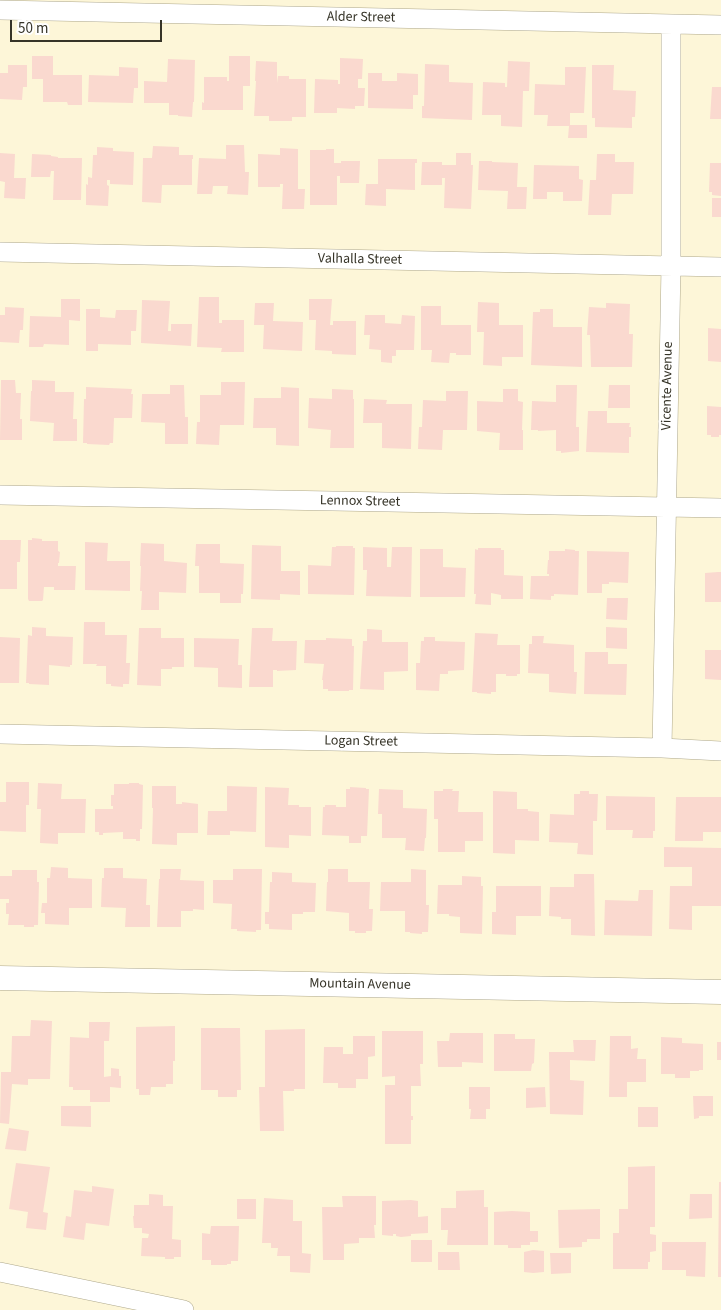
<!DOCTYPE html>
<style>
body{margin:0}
#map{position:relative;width:721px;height:1310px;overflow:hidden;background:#fdf6d8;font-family:"Source Sans 3",sans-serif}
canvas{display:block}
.scale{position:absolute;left:10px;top:20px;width:152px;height:22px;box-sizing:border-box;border:2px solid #363428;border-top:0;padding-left:6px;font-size:15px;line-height:18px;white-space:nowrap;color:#363428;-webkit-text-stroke:4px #fff;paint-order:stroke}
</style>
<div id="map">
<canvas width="721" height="1310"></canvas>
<div class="scale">50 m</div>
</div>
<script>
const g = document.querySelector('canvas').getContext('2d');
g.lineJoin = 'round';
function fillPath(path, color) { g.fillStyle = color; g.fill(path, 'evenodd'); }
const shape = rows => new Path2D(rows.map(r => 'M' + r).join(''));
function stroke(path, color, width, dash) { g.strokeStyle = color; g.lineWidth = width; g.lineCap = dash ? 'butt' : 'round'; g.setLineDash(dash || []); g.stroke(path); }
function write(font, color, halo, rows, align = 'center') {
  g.font = font + ' "Source Sans 3",sans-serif'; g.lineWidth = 4.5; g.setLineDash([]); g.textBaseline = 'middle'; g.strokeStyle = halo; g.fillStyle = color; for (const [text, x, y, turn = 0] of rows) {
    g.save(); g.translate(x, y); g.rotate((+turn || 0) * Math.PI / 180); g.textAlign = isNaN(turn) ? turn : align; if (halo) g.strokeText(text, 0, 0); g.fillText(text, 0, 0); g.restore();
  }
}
fillPath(shape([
 [32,56,53,56,53,75,82,75,82,105,68,105,67,102,43,102,43,79,32,79],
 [229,56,250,56,250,86,243,86,243,110,202,110,202,102,204,103,204,77,227,77,227,81,229,81],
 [340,58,363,59,362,79,358,79,358,88,365,88,364,106,355,106,355,109,337,108,337,113,314,113,315,79,338,80,338,84,340,84],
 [168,59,195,60,194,102,193,102,192,117,178,116,178,115,169,115,169,103,144,103,144,81,167,82],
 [256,61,277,62,277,83,278,76,289,76,289,79,306,79,306,117,292,117,292,121,269,121,269,116,254,116,256,81,255,81],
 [508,61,530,62,529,91,523,91,522,127,501,126,501,115,482,115,483,82,505,83,505,87,507,87],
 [425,64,449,65,449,82,473,83,472,120,422,118,422,106,424,106],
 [8,65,27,65,27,87,23,87,22,100,0,99,0,73,8,73],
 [592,65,614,65,613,90,636,91,635,117,632,117,632,128,595,127,595,118,592,118],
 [119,67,138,68,138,88,134,88,133,103,88,102,89,75,119,76],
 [565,67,586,67,584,113,570,113,570,125,587,125,587,138,568,138,569,126,547,126,548,115,534,115,535,84,565,85],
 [368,73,382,73,382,81,397,81,397,73,418,74,418,95,413,95,413,109,368,108],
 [712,87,721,87,721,119,710,119],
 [226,145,244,145,245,172,249,172,248,195,227,194,228,186,213,186,212,194,197,194,199,158,226,159],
 [153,146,179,147,179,155,193,155,193,159,192,159,192,185,162,185,161,203,142,202,143,158,152,158],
 [97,147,113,148,113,151,134,152,133,185,110,184,110,180,107,180,107,185,109,186,108,206,86,205,86,184,88,185,88,177,92,178,93,155,97,155],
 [280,148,298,149,298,189,305,189,304,209,282,209,283,184,280,184,280,187,258,187,258,154,280,155],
 [326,149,334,149,334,163,341,163,341,161,360,161,359,183,340,183,340,176,337,176,337,205,310,205,310,150,326,150],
 [0,153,15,154,14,178,26,178,25,199,4,198,5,182,0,181],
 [456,153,471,153,471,165,473,165,471,209,444,208,445,178,442,178,442,185,421,185,422,162,442,162,442,165,456,165],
 [32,154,51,155,51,156,58,157,58,158,82,158,81,200,53,200,54,171,51,171,50,177,31,177],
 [597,154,615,154,615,162,634,162,633,194,612,194,611,215,588,215,590,180,596,180],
 [378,159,417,159,417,163,415,163,415,190,386,189,386,206,365,205,366,184,378,184],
 [479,161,492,161,492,162,518,163,517,187,527,187,526,209,507,209,508,191,478,190],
 [710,163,721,163,721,196,712,195,712,192,709,192],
 [534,165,579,166,579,179,583,180,582,201,563,201,563,192,547,192,547,199,533,199],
 [712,198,721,198,721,217,712,217],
 [199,297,219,297,219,323,222,323,222,320,244,320,244,352,221,352,222,348,197,347],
 [61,299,80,299,80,321,69,320,69,345,44,344,43,347,29,347,30,316,61,317],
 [309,299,332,299,330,325,333,325,333,321,356,321,356,355,332,354,332,351,315,350,316,320,309,320],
 [142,300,170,301,168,331,171,331,171,324,192,324,191,346,141,343],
 [478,302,499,303,499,325,523,325,523,357,502,357,502,366,483,365,484,332,477,332],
 [255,303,274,303,273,321,303,322,302,351,263,349,264,325,254,325],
 [606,303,630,304,629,334,633,334,632,367,591,367,590,335,587,335,589,307,606,308],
 [421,306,441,306,441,325,471,325,471,355,456,355,456,353,450,353,449,363,431,362,432,350,421,350],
 [5,307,24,308,23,330,20,330,19,343,0,342,0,315,5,315],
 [86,309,100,309,100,317,115,318,116,310,137,310,136,331,131,331,131,345,98,344,98,351,86,351],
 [540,309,553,309,553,327,582,327,582,367,531,365,533,312,540,312],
 [365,315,385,315,385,323,401,324,402,315,415,316,414,350,396,350,396,356,392,356,392,363,381,362,381,350,369,349,370,335,364,335],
 [708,328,721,329,721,362,708,361],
 [1,380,15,380,16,393,21,393,20,419,22,419,22,440,0,440],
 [32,380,55,381,55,392,74,392,73,419,77,419,77,441,53,441,54,423,30,421,31,391,32,391],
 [221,382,245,382,244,425,220,425,219,445,196,444,197,422,200,422,200,395,221,395],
 [170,385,184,385,185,417,188,417,188,444,165,444,165,423,141,422,142,394,170,394],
 [556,385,577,385,576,427,579,427,579,451,561,453,561,451,556,451,556,430,538,431,538,430,531,430,532,401,556,402],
 [609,385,630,385,630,408,608,408],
 [86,387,132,389,131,394,133,394,132,418,114,418,113,443,110,443,109,445,87,444,87,443,83,443,84,399,86,399],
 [281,387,299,388,299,446,276,445,276,428,253,428,254,398,281,398],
 [332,389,353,390,353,399,354,399,354,448,330,448,331,430,308,428,309,398,332,399],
 [503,389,518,389,518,401,523,402,522,430,523,430,523,450,499,450,500,433,477,431,477,401,503,402],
 [446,391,468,391,467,430,443,430,442,450,418,449,419,427,422,427,423,400,446,401],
 [364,399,387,400,386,404,412,404,411,449,382,448,382,423,363,423],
 [707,406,721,407,721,435,719,435,719,437,711,437,711,435,707,435],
 [588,411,607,411,607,423,630,423,629,427,631,427,631,437,629,437,629,453,586,452],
 [32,538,42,539,42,541,58,541,58,551,60,552,59,563,58,563,58,566,76,566,75,590,54,590,54,587,44,587,43,600,42,601,29,601,28,599,28,540,32,540],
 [0,540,21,540,20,562,17,562,17,589,0,589],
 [85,542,108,543,107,561,130,561,130,591,85,590],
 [141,543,164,544,164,561,187,563,186,593,159,592,159,610,141,610,142,591,140,591,141,566,140,566],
 [196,544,220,544,220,563,244,564,243,594,241,594,241,603,220,603,220,593,199,593,199,566,195,566],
 [252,545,281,546,281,571,300,571,300,595,280,594,280,600,251,599],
 [336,546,353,546,353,548,355,548,354,595,308,594,308,565,331,566,332,547,336,547],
 [363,547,387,548,387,567,391,567,392,547,412,547,411,597,366,596,367,570,363,570],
 [478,548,501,548,501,550,504,550,504,575,523,576,523,599,501,599,501,595,491,593,491,605,475,604,476,594,474,594,475,549,478,550],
 [420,549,443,549,443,567,466,568,465,597,420,597],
 [565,549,575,550,575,551,579,551,578,595,554,594,554,596,551,596,551,600,530,599,531,576,549,576,549,574,547,574,548,560,549,560,549,551,565,551],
 [587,551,629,552,628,583,609,582,609,584,602,584,602,593,587,593],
 [718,572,721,572,721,602,705,602,705,573],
 [607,598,628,598,627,620,606,619],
 [84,622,105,622,105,635,127,635,126,663,130,663,129,684,123,684,123,687,111,686,111,684,106,684,106,666,96,666,97,664,83,664],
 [32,627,46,628,46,636,73,637,72,665,70,665,70,667,49,665,49,685,29,684,29,683,26,683,28,635,32,636],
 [606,627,627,628,627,649,606,648],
 [139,628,161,628,161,638,184,638,184,667,172,667,172,669,161,669,161,686,137,685],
 [252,628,273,628,272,641,297,641,296,670,277,671,277,670,273,670,273,687,249,687],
 [367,629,382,630,382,642,408,642,408,671,384,672,384,690,360,689,363,641,367,641],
 [475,633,498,634,497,645,520,645,520,674,517,674,517,676,506,676,506,674,496,674,496,692,491,692,491,694,477,693,477,692,472,692],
 [532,636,544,636,543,643,574,645,574,672,577,672,576,694,549,692,549,674,528,673,529,644,532,644],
 [0,637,20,638,19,683,0,683],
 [424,637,435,637,435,641,465,642,464,670,448,671,448,674,440,674,439,691,416,690,416,663,420,663,421,641,424,641],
 [194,638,239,639,238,665,242,665,242,688,218,687,218,668,194,667],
 [326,638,352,639,352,646,354,646,353,690,349,690,349,691,328,691,328,689,323,689,323,680,322,680,324,664,304,663,305,640,326,640],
 [705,650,721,650,721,680,705,679],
 [585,652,608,652,608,664,627,664,626,695,584,694],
 [6,782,29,782,29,805,26,805,26,832,0,831,0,802,6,802],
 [38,783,62,784,61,799,86,799,85,833,58,833,58,844,40,843,41,809,37,809],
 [129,783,139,783,139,784,143,785,142,829,140,829,140,841,136,841,136,839,123,839,123,832,103,833,103,835,99,835,99,832,95,832,95,809,113,809,113,806,111,806,111,795,114,795,114,784,129,784],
 [152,786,176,786,176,804,182,804,182,802,198,804,198,833,177,833,177,845,152,844,153,808,152,808],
 [227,786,257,787,256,832,230,831,230,835,207,835,208,811,227,811],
 [265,787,289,788,288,805,299,805,299,807,311,807,311,836,289,835,289,848,265,847],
 [350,787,366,788,366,789,369,789,367,836,361,836,361,843,349,843,349,836,322,835,323,807,325,807,325,805,336,805,336,807,346,807,346,789,350,789],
 [379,789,403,790,403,808,427,809,426,838,425,838,424,851,405,850,406,838,382,838,382,814,378,814],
 [443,789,453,789,452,791,459,791,458,812,483,812,483,841,465,841,465,852,438,852,438,819,434,819,434,791,443,791],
 [493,791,517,792,517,809,528,809,528,811,539,812,539,841,515,840,515,854,493,853],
 [580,791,589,791,589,794,598,794,597,821,593,821,593,855,577,854,578,843,549,842,550,814,574,815,574,794,580,794],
 [606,796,655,797,655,831,653,831,653,838,632,838,633,830,606,830],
 [676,797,721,797,721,832,703,832,703,841,675,841],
 [664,847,721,848,721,906,692,906,692,930,669,929,670,886,692,886,692,867,664,867],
 [51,867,68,868,68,878,92,879,92,908,69,908,69,925,45,924,45,913,41,913,42,903,47,903,47,878,50,878],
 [104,868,123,868,123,878,147,879,146,905,150,905,150,927,125,927,126,908,101,907,102,878,104,878],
 [160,869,181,869,180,880,204,881,204,910,193,909,193,911,181,911,181,927,157,927,159,879,160,879],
 [233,869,262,869,261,930,256,930,256,932,237,931,237,929,231,929,232,904,213,903,213,880,233,880],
 [328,869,348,869,348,882,370,882,369,909,373,909,372,931,366,931,366,933,355,933,355,931,349,931,349,913,326,911,327,882,328,882],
 [411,869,426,870,426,905,429,905,428,932,422,932,422,934,410,933,410,932,405,932,405,911,380,911,381,882,411,882],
 [12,870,37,870,37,882,39,882,38,925,34,925,34,927,24,927,24,925,8,925,9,914,6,914,6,903,9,903,9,899,0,899,0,876,12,876],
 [272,872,292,873,292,882,316,883,315,912,303,912,303,914,292,914,292,930,269,929,269,924,265,924,265,912,269,912,270,882,272,882],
 [574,874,594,874,595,936,571,935,571,919,561,919,561,917,549,916,550,887,574,887],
 [462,876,481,877,481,886,483,886,482,934,460,933,460,917,449,916,449,914,437,914,438,885,462,885],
 [496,886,541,886,541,916,516,916,516,935,492,934,492,912,496,912],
 [639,890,653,890,652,936,604,935,605,900,638,901],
 [31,1020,52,1021,50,1079,28,1079,28,1085,12,1084,9,1124,0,1123,1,1072,11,1072,12,1036,30,1036],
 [89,1022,110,1022,109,1041,104,1041,104,1077,111,1076,111,1068,119,1069,119,1076,121,1076,121,1088,110,1087,110,1102,90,1102,90,1090,73,1090,73,1087,69,1087,70,1037,89,1038],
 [175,1026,175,1061,173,1061,173,1084,166,1084,166,1087,151,1087,150,1095,139,1095,139,1089,136,1089,136,1027],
 [201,1028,240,1028,241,1090,237,1090,237,1097,218,1097,218,1090,201,1090],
 [305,1029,305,1089,294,1089,294,1091,283,1091,284,1131,260,1131,259,1087,265,1087,265,1030],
 [382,1031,423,1031,423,1064,420,1064,421,1086,411,1086,411,1116,413,1116,413,1120,411,1120,411,1144,385,1144,385,1085,395,1085,395,1076,382,1077],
 [450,1033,483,1033,483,1063,462,1062,462,1067,438,1067,437,1041,449,1041],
 [494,1034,515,1034,515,1039,535,1039,534,1063,532,1064,531,1071,494,1071],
 [353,1036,375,1036,375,1056,368,1057,368,1079,356,1079,356,1088,338,1088,338,1083,323,1083,324,1047,343,1047,343,1054,353,1054],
 [610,1036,631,1036,631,1049,638,1048,637,1059,646,1059,646,1082,627,1082,627,1097,609,1097],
 [661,1037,682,1038,682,1043,703,1044,703,1070,699,1070,699,1071,690,1071,690,1078,675,1078,675,1074,661,1074],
 [573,1040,596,1040,595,1061,570,1060,570,1080,584,1081,583,1115,550,1114,549,1052,574,1052],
 [717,1042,721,1042,721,1060,717,1060],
 [469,1087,490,1087,490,1109,486,1109,486,1119,470,1119,471,1109,469,1109],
 [545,1087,546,1107,526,1108,526,1088],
 [693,1096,713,1096,713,1116,699,1116,699,1118,694,1119],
 [61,1106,91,1106,91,1127,61,1126],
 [638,1107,658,1107,658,1127,638,1127],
 [9,1128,29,1131,26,1151,5,1149],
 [16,1163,50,1167,43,1212,48,1213,46,1230,26,1228,28,1212,9,1209],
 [655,1166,655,1227,650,1227,650,1234,656,1235,656,1251,650,1252,650,1262,648,1262,648,1269,613,1269,613,1233,619,1233,619,1209,628,1209,628,1167],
 [719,1182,721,1182,721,1277,718,1277],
 [92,1186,114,1189,109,1226,86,1223,84,1240,63,1237,66,1216,71,1217,74,1190,92,1192],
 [484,1190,484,1207,488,1207,488,1245,447,1245,448,1230,441,1230,441,1208,456,1208,456,1191],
 [149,1194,163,1195,163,1206,173,1206,172,1239,181,1240,181,1257,174,1257,174,1259,165,1259,165,1257,141,1256,142,1238,148,1238,149,1234,142,1233,142,1228,134,1228,133,1216,134,1216,134,1205,149,1205],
 [690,1194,712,1194,712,1218,689,1219],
 [342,1196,376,1196,376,1225,374,1225,375,1238,359,1238,359,1243,344,1244,344,1260,323,1260,322,1207,343,1207],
 [264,1198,293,1200,293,1221,302,1221,302,1253,311,1254,310,1273,290,1272,290,1256,277,1256,278,1248,271,1248,271,1243,262,1243],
 [237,1199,256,1199,256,1219,237,1219],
 [411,1200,418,1201,418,1217,428,1216,428,1233,411,1234,411,1236,401,1237,396,1236,396,1234,393,1234,393,1236,382,1235,382,1201],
 [600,1209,600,1239,587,1239,587,1242,582,1242,582,1247,559,1248,558,1210],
 [512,1211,530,1212,530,1231,538,1231,538,1242,530,1242,530,1245,521,1245,521,1248,508,1248,508,1245,494,1245,494,1212],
 [211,1226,239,1226,238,1261,231,1261,231,1264,227,1264,227,1265,211,1265,211,1260,202,1260,202,1233,210,1234],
 [411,1240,432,1240,432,1262,411,1262],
 [662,1242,706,1242,705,1277,686,1276,686,1270,662,1270],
 [533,1250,544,1251,544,1272,533,1273,524,1272,524,1252],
 [438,1252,459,1252,460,1270,438,1270],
 [550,1253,571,1253,571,1273,551,1274]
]), '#fad9cf');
const minor = shape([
 [0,10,721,25],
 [0,252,721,267],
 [0,495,721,508],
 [0,734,662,748,721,751],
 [662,748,671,266,671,24],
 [0,1272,184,1310]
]);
const tertiary = shape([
 [0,978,721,992]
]);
stroke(minor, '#aea88c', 20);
stroke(tertiary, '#aea88c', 25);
stroke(minor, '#fff', 19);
stroke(tertiary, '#fff', 24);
write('14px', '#363428', '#fff', [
 ["Alder Street",361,18,1],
 ["Valhalla Street",360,260,1],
 ["Vicente Avenue",668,386,-89],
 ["Lennox Street",360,502,1],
 ["Logan Street",361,742,1],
 ["Mountain Avenue",360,985,1]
]);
</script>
